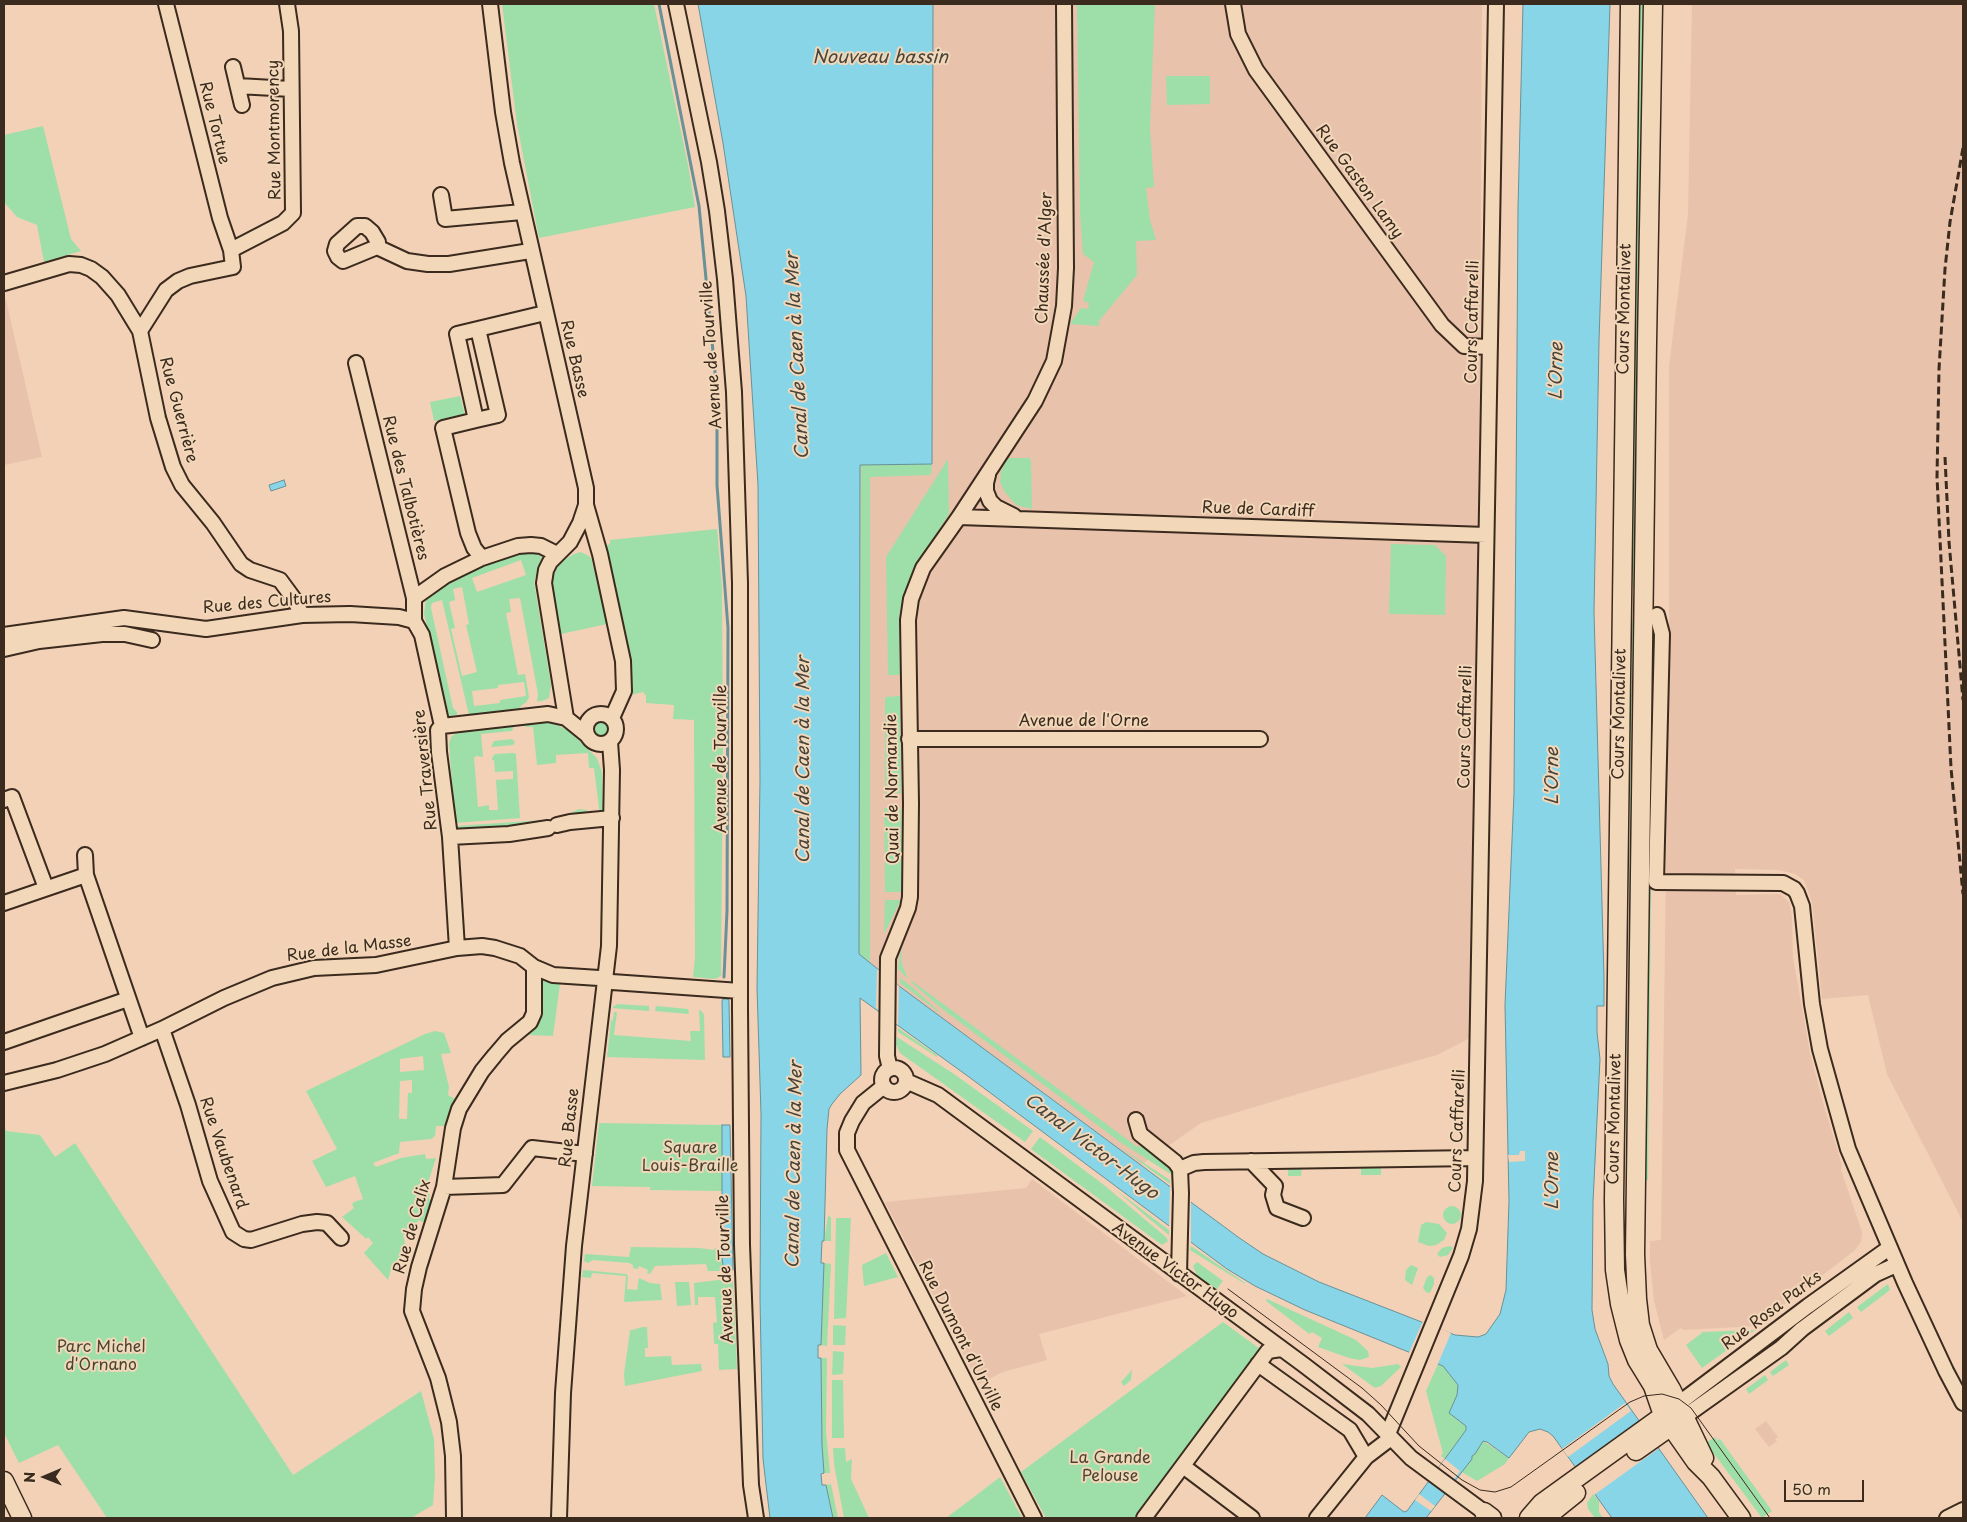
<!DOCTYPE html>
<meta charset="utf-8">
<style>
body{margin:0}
#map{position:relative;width:1967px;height:1522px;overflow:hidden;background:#f2d1b6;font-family:"Playpen Sans",sans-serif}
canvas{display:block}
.frame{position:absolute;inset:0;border:5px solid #3b2a1e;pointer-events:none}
.north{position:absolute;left:20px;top:1452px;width:50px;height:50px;-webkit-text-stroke:4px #f2d7b9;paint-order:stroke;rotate:269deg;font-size:14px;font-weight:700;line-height:20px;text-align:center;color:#3b2a1e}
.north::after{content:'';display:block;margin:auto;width:18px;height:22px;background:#3b2a1e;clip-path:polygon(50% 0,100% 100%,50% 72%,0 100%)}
.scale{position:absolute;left:1784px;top:1480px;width:80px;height:22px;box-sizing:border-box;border:2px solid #3b2a1e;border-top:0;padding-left:6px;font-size:15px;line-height:18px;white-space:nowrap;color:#3b2a1e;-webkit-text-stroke:4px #f2d7b9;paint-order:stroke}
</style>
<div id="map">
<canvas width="1967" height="1522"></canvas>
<div class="frame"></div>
<div class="north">N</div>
<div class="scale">50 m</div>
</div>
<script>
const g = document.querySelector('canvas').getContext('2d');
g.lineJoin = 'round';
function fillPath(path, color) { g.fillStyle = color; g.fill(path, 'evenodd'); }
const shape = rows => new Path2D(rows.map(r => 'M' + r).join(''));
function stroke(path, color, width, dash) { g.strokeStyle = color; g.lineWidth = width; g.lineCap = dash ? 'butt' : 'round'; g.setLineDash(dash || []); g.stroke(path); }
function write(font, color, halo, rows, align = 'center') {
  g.font = font + ' "Playpen Sans",sans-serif'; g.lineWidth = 4; g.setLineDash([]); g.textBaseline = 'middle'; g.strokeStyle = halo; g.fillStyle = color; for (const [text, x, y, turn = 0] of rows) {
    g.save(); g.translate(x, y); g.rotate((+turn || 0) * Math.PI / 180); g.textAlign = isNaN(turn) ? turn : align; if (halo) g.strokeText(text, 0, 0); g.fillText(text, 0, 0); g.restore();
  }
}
fillPath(shape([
 [820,4,1482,4,1480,386,1470,1038,1437,1055,1308,1091,1201,1123,1141,1165,899,986,859,954],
 [1692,4,1963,4,1963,1222,1887,1074,1868,995,1822,999,1812,902,1804,880,1795,874,1779,870,1735,869,1736,895,1780,894,1789,902,1792,916,1793,957,1810,1053,1824,1106,1842,1165,1841,1170,1862,1232,1861,1242,1854,1251,1757,1326,1684,1330,1681,1328,1664,1340,1654,1301,1650,1262,1650,1241,1661,1240,1669,642,1669,366,1688,214],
 [6,300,42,457,4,465,4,301],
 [1032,1179,1187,1296,1039,1334,1047,1360,1003,1372,979,1384,885,1202,1026,1188],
 [1766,1421,1778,1437,1775,1439,1777,1441,1769,1447,1755,1429]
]), '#e9c2ab');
fillPath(shape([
 [502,4,654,4,688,165,695,207,539,238,517,124],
 [1077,4,1155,4,1150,128,1154,187,1146,188,1150,220,1156,240,1136,241,1137,275,1099,321,1099,326,1070,324,1081,308,1088,309,1089,303,1083,301,1094,262,1083,254,1080,212],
 [1635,4,1645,4,1637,589,1633,587,1633,500,1630,437],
 [1166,76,1210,76,1210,104,1167,105],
 [43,126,71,239,81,251,44,262,37,225,17,217,4,202,4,135],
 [460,396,465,415,434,421,430,402],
 [1007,458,1029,458,1031,460,1032,509,1016,505,1004,491,1000,482,1001,472],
 [948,459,949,514,922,556,904,596,899,616,900,675,888,675,886,557],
 [861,464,932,464,931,475,870,477,870,962,859,954],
 [717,529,722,587,723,745,721,976,715,979,693,977,695,957,694,720,673,719,674,705,646,703,646,696,643,692,630,695,630,660,626,633,605,546,610,544,610,540],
 [1391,544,1435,545,1446,556,1445,615,1389,614],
 [528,552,540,554,542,557,534,582,551,685,549,698,545,700,537,702,538,694,520,598,509,599,511,612,506,613,518,675,525,674,529,697,526,703,523,704,519,709,469,715,442,600,432,603,431,608,453,708,457,712,457,715,449,716,424,614,426,599,442,585,474,569,499,559],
 [521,560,526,575,477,592,472,578],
 [462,587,469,624,466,625,477,672,462,676,451,629,455,628,449,602,455,600,453,589],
 [524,682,526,696,500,700,500,703,474,706,472,691,498,688,498,685],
 [581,552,589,556,591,558,607,624,561,634,552,587,552,578,559,565,566,559,574,554],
 [1635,617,1628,1181,1626,1179,1632,622],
 [1654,620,1648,1180,1645,1181,1643,1180,1649,621],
 [900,696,901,793,885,794,885,697],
 [543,722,557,725,568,730,597,758,602,772,603,816,600,816,594,768,589,768,588,753,556,755,556,763,537,765,533,727,525,727,526,724],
 '595 729a7 7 0 1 1 14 0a7 7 0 1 1-14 0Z',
 [514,726,512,731,481,734,483,757,476,756,474,758,478,807,489,805,489,810,498,810,496,780,513,779,513,771,495,772,494,760,492,760,492,758,495,754,514,753,516,754,520,818,455,823,449,744,451,737,458,732],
 [512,739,515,742,513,745,491,747,494,741],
 [884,808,901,809,902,892,885,892],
 [579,809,586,810,591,814,537,827,456,835,456,826,558,819],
 [885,900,901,900,884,934],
 [901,947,902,964,908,979,898,969],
 [538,977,596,983,596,987,560,984,553,1036,529,1035,537,1027,543,1015,543,999,540,999],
 [900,978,912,987,945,1017,900,983],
 [912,981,1136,1146,1140,1147,1143,1144,1170,1168,1172,1175,1120,1142,941,1008,911,982],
 [617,1004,649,1006,649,1011,612,1008],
 [656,1006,688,1009,689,1014,655,1011],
 [699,1009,704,1014,705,1060,607,1057,611,1021,613,1020,614,1012,617,1012,614,1035,691,1041,690,1031,700,1031],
 [898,1028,937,1055,937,1057,898,1032],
 [435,1031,444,1033,451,1053,441,1054,449,1087,448,1095,455,1099,446,1126,436,1126,435,1136,431,1139,400,1142,399,1153,373,1163,376,1167,401,1158,425,1154,426,1159,436,1158,425,1192,430,1194,429,1199,433,1201,426,1223,418,1220,414,1234,403,1235,407,1252,392,1266,388,1280,364,1253,373,1243,368,1237,366,1239,363,1236,342,1217,354,1208,352,1204,354,1202,363,1199,355,1176,326,1187,312,1161,337,1149,306,1091,425,1034],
 [423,1056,424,1070,400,1072,400,1059],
 [412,1080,412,1093,408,1093,407,1119,399,1119,400,1081],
 [897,1037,954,1074,1033,1131,1025,1142,900,1053,896,1044],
 [599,1123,722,1125,722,1191,650,1190,650,1187,592,1186],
 [4,1124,6,1131,40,1135,55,1157,75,1143,293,1475,421,1391,434,1439,435,1475,433,1505,411,1518,107,1518,58,1445,19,1463,4,1433],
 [1040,1137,1104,1185,1167,1238,1168,1241,1162,1245,1031,1149],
 [1118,1146,1170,1180,1170,1184],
 [1288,1164,1302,1165,1301,1176,1288,1176],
 [1361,1164,1381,1164,1381,1175,1361,1175],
 [1116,1190,1169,1230,1169,1235,1148,1218],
 '1443 1215a9 9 0 1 1 18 0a9 9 0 1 1-18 0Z',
 [828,1216,831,1217,831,1241,824,1241],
 [836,1218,851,1218,846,1318,834,1319],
 [1426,1222,1439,1224,1447,1233,1444,1240,1436,1245,1429,1246,1418,1242,1421,1225],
 [1191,1246,1245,1283,1245,1284,1190,1250],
 [1450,1246,1453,1248,1448,1255,1440,1257,1437,1254,1442,1248],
 [631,1247,700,1248,713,1250,716,1248,722,1248,724,1271,708,1271,706,1264,655,1266,650,1274,647,1273,648,1270,639,1266,638,1269,633,1268,633,1265,629,1263,593,1260,588,1263,584,1261,585,1254,629,1257],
 [886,1253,898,1277,864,1286,862,1265],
 [1197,1262,1223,1281,1216,1290,1197,1275,1193,1266],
 [824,1263,831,1264,827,1346,821,1345],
 [1411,1265,1418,1268,1412,1285,1405,1280,1406,1270],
 [583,1270,626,1274,628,1276,627,1289,637,1290,639,1278,650,1283,660,1284,662,1300,624,1302,626,1276,592,1273,591,1278,582,1277],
 [1431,1275,1434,1278,1434,1284,1430,1293,1426,1292,1423,1288,1427,1277],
 [727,1279,733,1281,737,1369,719,1370,718,1344,714,1344,713,1323,717,1322,715,1297,698,1297,698,1305,695,1305,694,1283],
 [675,1282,689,1282,691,1305,677,1306],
 [1888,1284,1890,1290,1861,1312,1857,1307],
 [1267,1299,1356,1340,1368,1351,1369,1357,1360,1360,1349,1358,1318,1347,1322,1338,1312,1332,1310,1334,1308,1333,1266,1301],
 [1849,1312,1853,1318,1829,1336,1825,1331],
 [1223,1322,1260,1349,1135,1518,1046,1518,1021,1472],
 [833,1325,846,1326,845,1345,833,1345],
 [643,1327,647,1327,648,1348,645,1348,645,1357,671,1356,672,1365,701,1364,702,1371,625,1386,624,1374,630,1331,628,1331],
 [1755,1330,1702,1368,1686,1345,1703,1332],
 [1770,1342,1775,1349,1718,1390,1713,1384],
 [833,1351,844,1352,843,1374,832,1375],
 [821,1358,827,1358,826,1431,830,1473,824,1473,822,1445],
 [1786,1360,1789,1365,1773,1376,1770,1372],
 [1342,1364,1372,1368,1398,1364,1401,1367,1381,1386,1375,1388],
 [1438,1364,1443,1366,1458,1385,1457,1395,1449,1413,1466,1426,1467,1429,1445,1459,1441,1456,1443,1453,1426,1391],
 [1132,1370,1131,1380,1124,1386,1121,1382],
 [1765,1375,1768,1380,1749,1394,1746,1389],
 [832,1380,843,1380,844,1438,832,1438],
 [1715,1437,1717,1440,1720,1439,1772,1511,1762,1518,1706,1443],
 [1483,1441,1509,1458,1505,1464,1477,1481,1460,1471],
 [833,1448,845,1448,846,1462,852,1459,851,1479,869,1518,844,1518,834,1464],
 [1000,1477,1022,1518,946,1518,974,1497],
 [831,1484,838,1518,833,1518,826,1485],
 [1593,1494,1599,1501,1599,1512,1603,1518,1595,1518,1588,1509,1587,1503]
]), '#9edfa9');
const water = shape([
 [698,4,933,4,932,464,860,465,859,954,899,986,1238,1237,1263,1254,1319,1282,1455,1335,1478,1337,1486,1334,1500,1314,1506,1290,1509,1201,1505,1005,1514,793,1518,208,1523,4,1610,4,1599,341,1594,612,1604,977,1604,1006,1597,1006,1597,1032,1600,1059,1593,1202,1592,1310,1595,1329,1608,1364,1609,1376,1613,1384,1708,1518,1612,1518,1553,1436,1548,1432,1540,1429,1529,1432,1509,1458,1487,1442,1483,1441,1475,1454,1472,1456,1472,1459,1426,1518,1365,1518,1382,1495,1404,1512,1407,1511,1466,1430,1466,1426,1449,1413,1457,1395,1458,1385,1443,1366,1305,1310,1255,1286,1227,1269,969,1077,860,998,861,1075,840,1094,832,1104,829,1109,827,1129,824,1241,822,1241,821,1263,824,1263,821,1345,818,1345,818,1358,821,1358,822,1445,824,1473,821,1474,822,1485,826,1485,833,1518,770,1518,763,1459,760,1298,761,1114,757,988,760,779,758,485,746,296,723,143,698,4],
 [284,480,286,486,271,491,269,485,284,480],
 [723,999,728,999,729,1001,730,1057,723,1057,722,1001,723,999],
 [722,1125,730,1125,733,1270,724,1271,722,1258,722,1125]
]);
fillPath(water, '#88d5e7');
stroke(water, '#699197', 1);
fillPath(shape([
 [877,969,899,986,898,1025,876,1008],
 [1520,1151,1525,1151,1525,1161,1509,1162,1508,1155,1519,1155],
 [1170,1184,1191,1198,1191,1246,1169,1230],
 [1423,1321,1451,1333,1437,1366,1408,1355],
 [1625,1403,1631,1411,1568,1457,1562,1449],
 [1638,1422,1658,1449,1594,1495,1574,1468],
 [1445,1459,1460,1471,1444,1493,1429,1481],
 [1419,1494,1435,1506,1431,1511,1415,1500]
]), '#f2d1b6');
stroke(shape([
 [659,4,699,206,717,393,717,485,728,628,727,911,724,977]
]), '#699197', 3);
const minor = shape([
 [166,4,220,218,231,250,233,267,190,276,178,281,166,290,140,331,158,418,173,467,182,485,213,523,241,564,250,570,280,580,294,599,302,615],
 [490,4,503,112,512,163,586,488,586,505,600,554,623,661,624,691,612,718],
 [676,4,709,162,717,211,725,279,734,392,740,583,740,1009,742,1245,751,1485,756,1518],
 [1233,4,1238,34,1256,70,1442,325,1464,346,1490,347],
 [233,67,242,105],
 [238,86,291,89],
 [441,195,445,219,522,212],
 [377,247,378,242,372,232,365,226,357,226,337,244,335,251,338,257,343,261,377,247,407,261,428,264,449,264,530,251],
 [231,250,283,223,293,213,291,31,287,4],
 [4,283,69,264,81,265,91,269,102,277,118,295,140,331],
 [356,363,414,598,414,621,422,635,442,726,438,730,439,752,450,837,457,948],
 [476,420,498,415,478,329],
 [988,475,986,483,986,491,990,501,996,507,1014,516],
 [959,517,1486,535],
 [482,558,474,548,468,533,443,428,476,420,457,334,545,313],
 [414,598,445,576,482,558,518,546,531,545,541,546,557,554],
 [1657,615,1662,634,1656,882,1783,883,1794,889,1797,893,1802,906,1812,1004,1820,1049,1848,1149,1905,1283,1946,1371,1963,1403],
 [4,635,124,618,206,629,302,615,350,614,399,617,414,621],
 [4,649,39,641,102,634,125,634,152,640],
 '586 729a15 15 0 1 1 30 0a15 15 0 1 1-30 0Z',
 [566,718,544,583,546,570,550,562,570,542,580,523,586,505],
 [442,726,548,714,566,718,587,735],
 [909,739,1260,739],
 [4,800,12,797,46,888],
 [557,825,570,822,612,818],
 [450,837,509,834,548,828],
 [85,855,86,875,142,1038],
 [4,903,86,875],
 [162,1029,188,1105,210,1181,233,1232,244,1239,251,1240,302,1224,317,1222,327,1223,341,1238],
 [4,1042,128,999],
 '882 1080a12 12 0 1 1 24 0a12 12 0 1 1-24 0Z',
 [890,1069,887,1056,888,958,908,908,910,897,911,803,908,620,911,599,923,568,959,517,1035,401,1054,361,1064,306,1066,268,1064,4],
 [906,1081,938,1095,1304,1365,1368,1414,1411,1458,1484,1512],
 [4,1083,57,1070,105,1054,162,1029,224,998,272,978,314,968,376,965,457,948,482,946,495,948,520,956,534,967,553,975,599,978,612,982,740,991],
 [884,1086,863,1103,852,1121,847,1133,847,1150,1034,1518],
 [1136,1120,1140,1134,1175,1162,1180,1169,1181,1193,1179,1274],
 [1251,1161,1275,1186,1273,1195,1277,1208,1303,1218],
 [1180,1169,1194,1163,1204,1162,1475,1158],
 [444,1187,503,1185,532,1148,585,1154],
 [1258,1364,1350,1430,1366,1457],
 [1678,1404,1808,1306,1889,1248],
 [1684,1417,1781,1348,1802,1329,1876,1274,1896,1265],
 [1388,1434,1461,1256,1469,1229,1475,1181,1496,4],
 [1183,1466,1252,1518],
 [454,1518,453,1456,449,1422,438,1378,412,1311,414,1289,419,1267,444,1187,453,1128,459,1109,482,1071,495,1055,507,1041,530,1022,534,1013,534,967],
 [559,1518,563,1393,574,1246,609,946,612,770,610,742],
 [1144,1518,1268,1351,1281,1349],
 [1317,1518,1366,1457,1391,1438],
 [1947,1518,1963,1510]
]);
const major = shape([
 [1630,4,1614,1199,1615,1270,1620,1304,1629,1340,1637,1360,1653,1386,1663,1415,1696,1462,1711,1477,1741,1518],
 [1653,4,1647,342,1635,1254,1637,1299,1640,1325,1648,1350,1671,1389,1704,1458],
 [1636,1451,1680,1420],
 [4,1481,22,1518],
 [1484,1512,1492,1518],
 [1529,1518,1542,1503,1671,1410],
 [1545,1518,1576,1493]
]);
stroke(minor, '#3b2a1e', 18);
stroke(major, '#3b2a1e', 21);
stroke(minor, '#f2d7b9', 14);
stroke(major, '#f2d7b9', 18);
stroke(shape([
 [1228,1289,1362,1388,1381,1405,1419,1446,1462,1480,1480,1490,1495,1492,1511,1487,1630,1402,1644,1396,1662,1394,1679,1399,1691,1408,1770,1518]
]), '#3b2a1e', 1);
stroke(shape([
 [1963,148,1950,222,1945,269,1939,369,1937,477,1951,768,1963,894],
 [1945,457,1949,542,1963,700]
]), '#3b2a1e', 3, [8, 4]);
write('16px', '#3b2a1e', '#f2d7b9', [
 ["Rue Tortue",214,123,76],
 ["Rue Montmorency",275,130,-91],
 ["Rue Gaston Lamy",1359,182,54],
 ["Chaussée d'Alger",1045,258,-88],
 ["Cours Montalivet",1625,309,-89],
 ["Cours Caffarelli",1473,322,-89],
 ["Avenue de Tourville",712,355,-94],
 ["Rue Basse",574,359,77],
 ["Rue Guerrière",178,410,75],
 ["Rue des Talbotières",405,488,76],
 ["Rue de Cardiff",1258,510,2],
 ["Rue des Cultures",267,603,-5],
 ["Cours Montalivet",1620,714,-89],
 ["Avenue de l'Orne",1084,722],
 ["Cours Caffarelli",1466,727,-89],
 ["Avenue de Tourville",722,759,-90],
 ["Rue Traversière",426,770,-96],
 ["Quai de Normandie",893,789,-91],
 ["Rue de la Masse",349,949,-7],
 ["Cours Montalivet",1615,1119,-89],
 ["Rue Basse",570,1128,-84],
 ["Cours Caffarelli",1458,1131,-88],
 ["Rue Vaubenard",223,1153,71],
 ["Rue de Calix",413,1227,-74],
 ["Avenue de Tourville",726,1269,-92],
 ["Avenue Victor Hugo",1175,1271,36],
 ["Rue Rosa Parks",1772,1311,-37],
 ["Rue Dumont d'Urville",960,1336,63]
]);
write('16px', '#4a4533', '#f2d7b9', [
 ["Square",690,1149],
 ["Louis-Braille",690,1167],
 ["Parc Michel",101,1348],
 ["d'Ornano",101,1366],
 ["La Grande",1110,1459],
 ["Pelouse",1110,1477]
]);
write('italic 18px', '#47443c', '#f2d7b9', [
 ["Nouveau bassin",880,58],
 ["Canal de Caen à la Mer",798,356,-93],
 ["L'Orne",1557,371,-89],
 ["Canal de Caen à la Mer",804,760,-90],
 ["L'Orne",1553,776,-90],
 ["Canal Victor-Hugo",1091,1147,37],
 ["Canal de Caen à la Mer",795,1165,-89],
 ["L'Orne",1553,1181,-90]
]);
</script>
